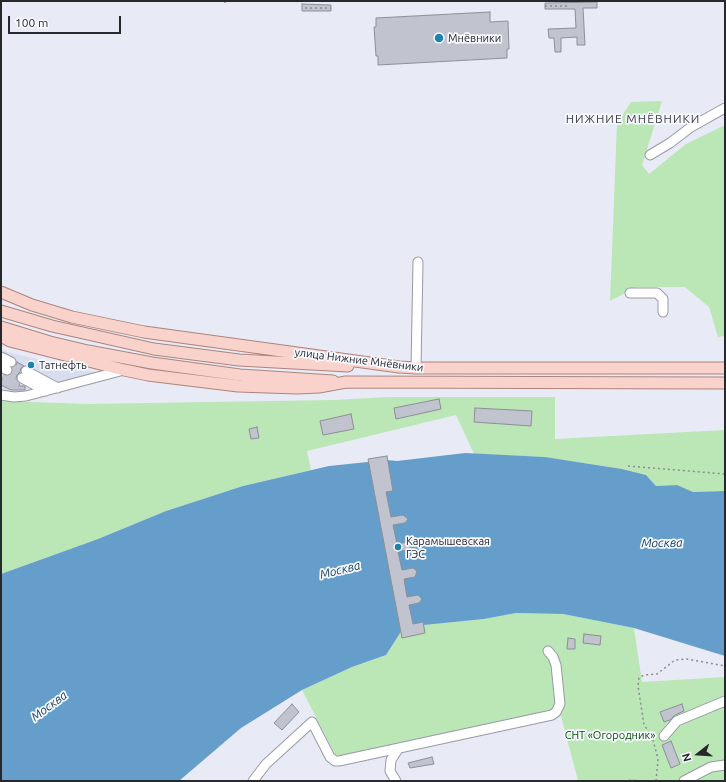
<!DOCTYPE html>
<meta charset="utf-8">
<style>
body{margin:0}
#map{position:relative;width:726px;height:782px;overflow:hidden;background:#e8ebf5;font-family:Ubuntu,sans-serif}
canvas{display:block}
.frame{position:absolute;inset:0;border:2px solid #27282c;pointer-events:none}
.north{position:absolute;left:678px;top:734px;width:40px;height:40px;-webkit-text-stroke:3px #f7f9ff;paint-order:stroke;rotate:253deg;font-size:11px;font-weight:700;line-height:16px;text-align:center;color:#27282c}
.north::after{content:'';display:block;margin:auto;width:14px;height:18px;background:#27282c;clip-path:polygon(50% 0,100% 100%,50% 72%,0 100%)}
.scale{position:absolute;left:8px;top:16px;width:113px;height:18px;box-sizing:border-box;border:2px solid #27282c;border-top:0;padding-left:5px;font-size:12px;line-height:14px;white-space:nowrap;color:#27282c;-webkit-text-stroke:3px #f7f9ff;paint-order:stroke}
</style>
<div id="map">
<canvas width="726" height="782"></canvas>
<div class="frame"></div>
<div class="north">N</div>
<div class="scale">100 m</div>
</div>
<script>
const g = document.querySelector('canvas').getContext('2d');
g.lineJoin = 'round';
function fillPath(path, color) { g.fillStyle = color; g.fill(path, 'evenodd'); }
const shape = rows => new Path2D(rows.map(r => 'M' + r).join(''));
function stroke(path, color, width, dash) { g.strokeStyle = color; g.lineWidth = width; g.lineCap = dash ? 'butt' : 'round'; g.setLineDash(dash || []); g.stroke(path); }
function write(font, color, halo, rows, align = 'center') {
  g.font = font + ' Ubuntu,sans-serif'; g.lineWidth = 3.5; g.setLineDash([]); g.textBaseline = 'middle'; g.strokeStyle = halo; g.fillStyle = color; for (const [text, x, y, turn = 0] of rows) {
    g.save(); g.translate(x, y); g.rotate((+turn || 0) * Math.PI / 180); g.textAlign = isNaN(turn) ? turn : align; if (halo) g.strokeText(text, 0, 0); g.fillText(text, 0, 0); g.restore();
  }
}
fillPath(shape([
 [1,349,7,352,116,377,36,398,1,397]
]), '#d8deef');
fillPath(shape([
 [662,101,642,165,649,174,686,144,725,125,725,336,718,337,709,307,685,287,636,287,610,301,617,124,631,102],
 [389,397,555,397,555,439,725,430,725,491,692,492,677,485,656,486,646,475,622,469,545,457,474,454,456,415,307,451,311,470,243,486,166,511,98,539,1,574,1,401,87,404,333,400],
 [516,613,563,614,634,628,642,682,725,677,725,781,578,781,561,716,338,760,302,690,352,667,386,655,404,627,484,619]
]), '#bbe6b6');
fillPath(shape([
 [465,453,545,457,622,469,646,475,656,486,677,485,693,492,725,491,725,656,634,628,563,614,516,613,484,619,404,627,386,655,352,667,302,690,241,728,179,781,1,781,1,574,98,539,166,511,243,486,329,466,387,460,397,461]
]), '#659ecb');
const building = shape([
 [597,2,597,8,583,8,585,45,577,45,577,37,561,38,561,52,555,52,554,38,549,38,548,29,576,28,575,9,545,9,545,3,597,2],
 [302,4,331,5,331,11,302,11,302,4],
 [490,12,490,22,508,21,509,49,507,49,507,58,378,65,378,56,376,56,374,27,376,27,376,18,490,12],
 [17,362,24,366,21,368,20,372,17,375,16,379,20,384,18,386,25,386,25,390,11,390,1,385,1,381,4,375,11,375,12,372,12,368,16,365,17,362],
 [439,399,441,409,396,419,394,408,439,399],
 [475,408,532,411,531,426,474,422,475,408],
 [351,414,354,429,323,435,320,421,351,414],
 [257,427,259,438,251,439,249,429,257,427],
 [387,456,393,491,386,492,391,517,403,515,408,519,405,523,393,525,397,544,408,542,412,545,410,549,398,552,402,570,413,568,417,571,415,577,404,579,407,597,418,595,422,599,419,603,409,605,413,624,423,622,425,633,402,638,368,459,387,456],
 [584,634,601,636,600,645,583,643,584,634],
 [568,638,575,639,575,649,567,649,568,638],
 [292,704,299,712,282,730,274,723,292,704],
 [682,704,684,711,675,715,670,720,664,722,660,712,682,704],
 [671,741,680,764,671,768,662,745,671,741],
 [432,757,434,764,410,768,408,763,432,757]
]);
fillPath(building, '#c1c4ce');
stroke(building, '#8c8f98', 1);
stroke(shape([
 [9,366,24,375],
 [4,374,20,383]
]), '#c1c4cd', 9, [9, 4.5]);
const minor = shape([
 [650,155,670,143,691,127,725,108],
 [630,293,657,293,663,299,663,312],
 [1,357,11,362],
 [1,367,7,370],
 [416,368,418,262],
 [26,371,58,388],
 [22,378,46,391],
 [1,395,14,397,26,396,124,370],
 [664,736,677,721,725,701],
 [253,781,266,764,312,722,330,757,335,761,339,761,552,715,556,712,560,704,556,665,553,657,548,651],
 [396,781,390,771,391,760,398,749],
 [684,781,711,767,725,765]
]);
const major = shape([
 [1,292,32,305,72,317,144,332,399,367,416,368,725,368],
 [1,311,52,326,154,349,239,360,348,366],
 [1,327,50,342,88,351,152,363,240,375,333,381],
 [1,336,10,341,124,370,148,375,238,386,297,388,319,387,346,382,725,383]
]);
stroke(minor, '#979aa4', 11);
stroke(major, '#ad847d', 13);
stroke(shape([
 [225,1,225,3],
 [545,6,570,6],
 [305,8,331,8],
 [628,466,725,474],
 [629,781,630,780,642,781],
 [656,781,658,759,652,736,644,725,638,686,639,678,644,675,657,674,675,660,687,659,725,666]
]), '#8a8c93', 1.5, [2, 3]);
stroke(minor, '#fff', 9);
stroke(major, '#f9d3cb', 11);
for (const [x, y, r, color] of [
 [439,38,5,"#1d82ac"],
 [31,365,4,"#1d82ac"],
 [398,547,4,"#1d82ac"]
]) { const dot = new Path2D(); dot.arc(x, y, r, 0, 2 * Math.PI); g.fillStyle = color; g.fill(dot); stroke(dot, '#f7f9ff', 1.5); }
write('11px', '#27282c', '#f7f9ff', [
 ["Мнёвники",448,38],
 ["Татнефть",39,365],
 ["Карамышевская",406,541],
 ["ГЭС",406,554]
], 'left');
write('11px', '#27282c', '#f7f9ff', [
 ["улица Нижние Мнёвники",359,360,7]
]);
write('11px', '#034b01', '#f7f9ff', [
 ["СНТ «Огородник»",610,735]
]);
g.letterSpacing = '1px';
write('12px', '#3c3e46', '#f7f9ff', [
 ["НИЖНИЕ МНЁВНИКИ",633,119]
]);
g.letterSpacing = '0px';
write('italic 12px', '#0c3958', '#f7f9ff', [
 ["Москва",662,543,-1],
 ["Москва",340,570,-14],
 ["Москва",49,706,-37]
]);
</script>
